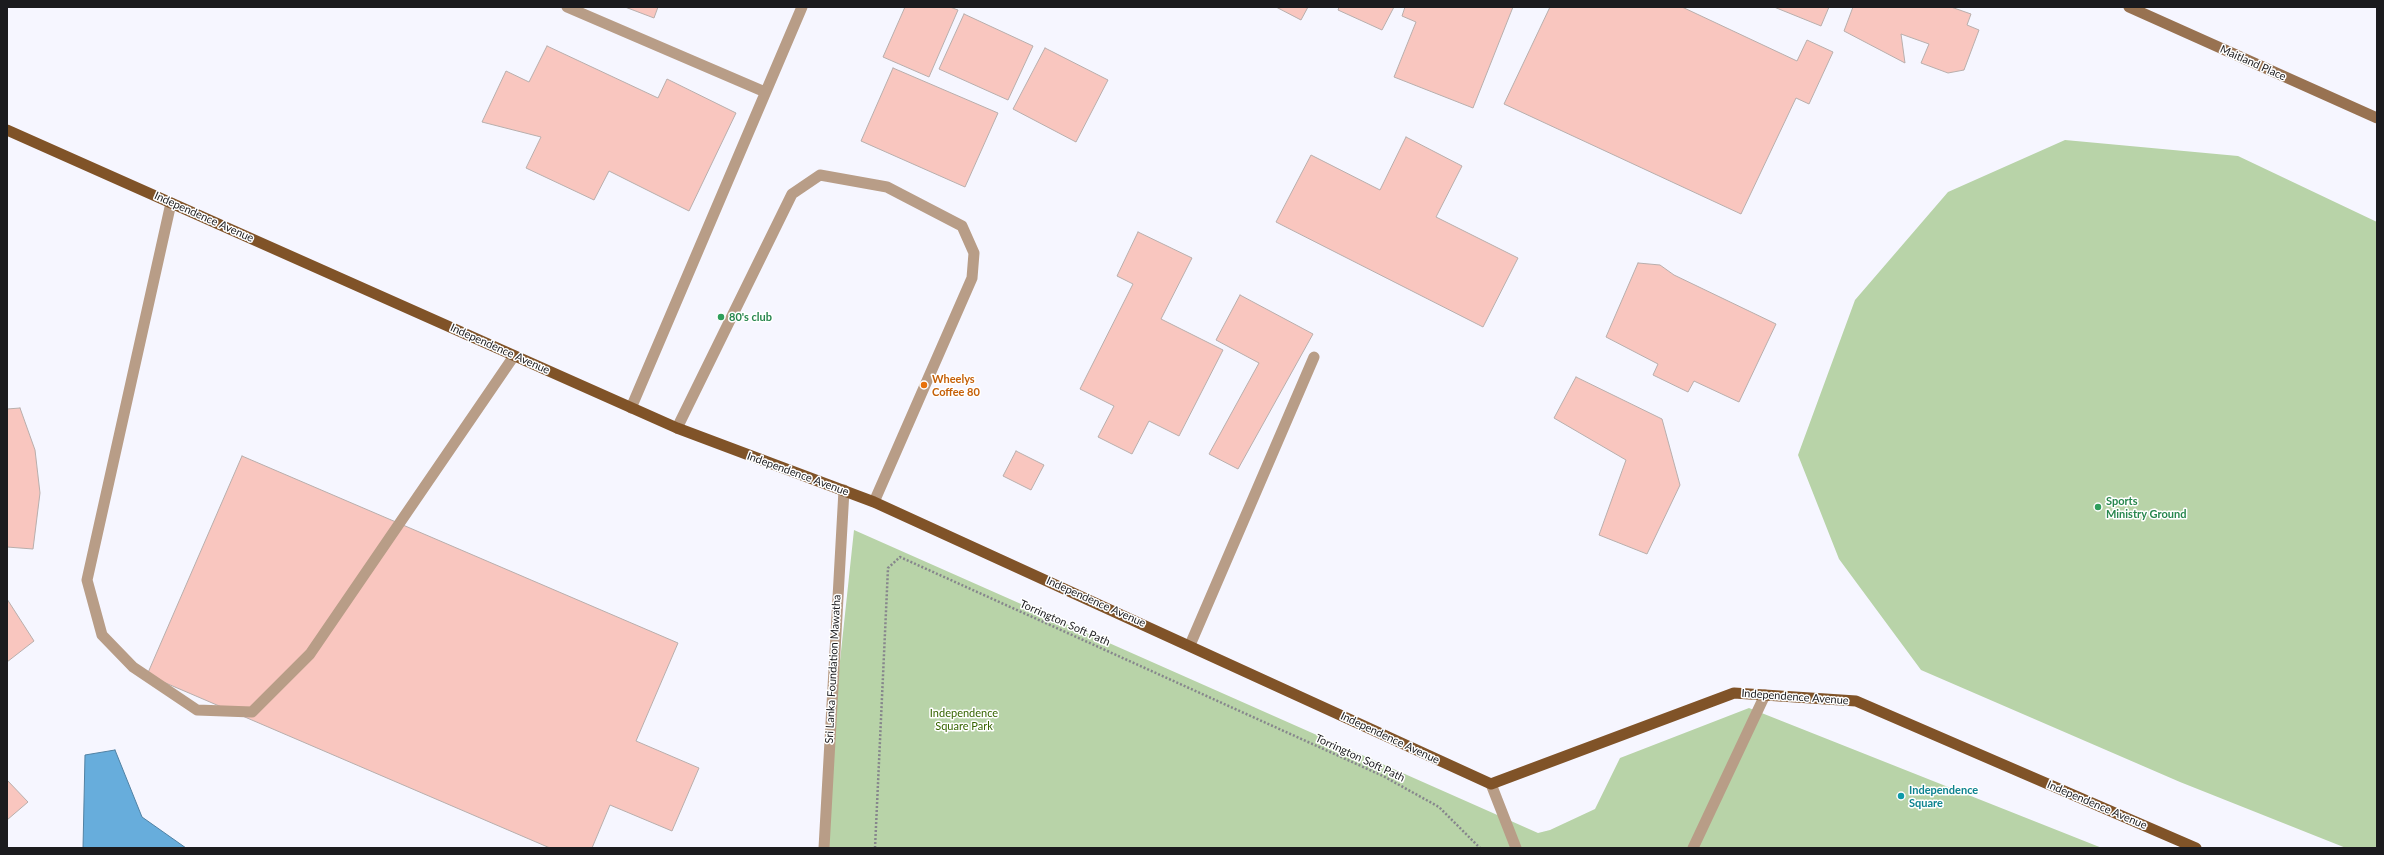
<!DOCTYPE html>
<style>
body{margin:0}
#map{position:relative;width:2384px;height:855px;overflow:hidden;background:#f6f6ff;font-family:Lato,sans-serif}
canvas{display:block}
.frame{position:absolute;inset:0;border:8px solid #1b1b1e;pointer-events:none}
</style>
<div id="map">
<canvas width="2384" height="855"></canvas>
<div class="frame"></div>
</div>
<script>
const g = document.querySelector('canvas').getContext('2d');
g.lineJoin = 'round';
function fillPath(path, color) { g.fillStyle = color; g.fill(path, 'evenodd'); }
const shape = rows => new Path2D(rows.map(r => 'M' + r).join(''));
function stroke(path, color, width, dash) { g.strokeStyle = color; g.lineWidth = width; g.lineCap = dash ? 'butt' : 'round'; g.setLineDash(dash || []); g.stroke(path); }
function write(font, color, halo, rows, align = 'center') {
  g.font = font + ' Lato,sans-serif'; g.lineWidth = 3; g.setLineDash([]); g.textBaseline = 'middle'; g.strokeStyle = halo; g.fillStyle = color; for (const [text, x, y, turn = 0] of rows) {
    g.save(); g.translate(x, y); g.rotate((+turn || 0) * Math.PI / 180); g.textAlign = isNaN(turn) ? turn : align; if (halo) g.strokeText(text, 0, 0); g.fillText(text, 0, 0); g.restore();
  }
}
fillPath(shape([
 [2065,140,2238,156,2377,222,2377,848,2346,848,2180,782,1921,670,1839,559,1798,455,1855,300,1948,192],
 [854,530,1538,833,1550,830,1595,809,1620,758,1749,708,2102,848,820,848]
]), '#b8d3a8');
const water = shape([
 [115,750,142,817,186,848,83,848,85,755,115,750]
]);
fillPath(water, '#67addc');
stroke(water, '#5081a3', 1);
const building = shape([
 [625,7,658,7,654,18,625,7],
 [905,7,950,7,958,10,929,77,883,57,905,7],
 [1276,7,1308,7,1301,20,1276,7],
 [1339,7,1394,7,1382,30,1338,10,1339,7],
 [1405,7,1513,7,1473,108,1394,77,1416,22,1402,16,1405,7],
 [1550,7,1682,7,1797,61,1807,40,1833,52,1809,104,1796,98,1741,214,1504,104,1550,7],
 [1774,7,1829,7,1821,26,1774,7],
 [1853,7,1951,7,1971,14,1967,25,1979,30,1964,70,1948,73,1921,63,1929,44,1901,34,1905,63,1844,31,1853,7],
 [964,14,1033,46,1008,100,939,69,964,14],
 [547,46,658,98,667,79,736,113,689,211,609,171,594,200,526,168,541,137,482,122,506,71,529,82,547,46],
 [1045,48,1108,80,1076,142,1013,109,1045,48],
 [893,68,998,113,965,187,861,141,893,68],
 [1406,137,1462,166,1436,217,1518,258,1483,327,1276,222,1311,155,1380,190,1406,137],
 [1138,232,1192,258,1161,319,1223,350,1179,436,1149,421,1132,454,1098,437,1114,406,1080,389,1133,284,1117,276,1138,232],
 [1638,263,1660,265,1674,275,1776,324,1739,402,1694,381,1688,392,1653,375,1658,364,1606,337,1638,263],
 [1240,295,1313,334,1238,469,1209,454,1259,363,1216,340,1240,295],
 [1576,377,1662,419,1680,485,1647,554,1599,535,1626,460,1554,418,1576,377],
 [20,408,35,450,40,493,33,549,7,547,7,409,20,408],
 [1016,451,1044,465,1031,490,1003,476,1016,451],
 [242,456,678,643,636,741,699,768,672,831,610,805,592,848,550,848,147,675,242,456],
 [7,599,34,641,7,662,7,599],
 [7,780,28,802,7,820,7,780]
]);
fillPath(building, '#f9c6bf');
stroke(building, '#b8aeac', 1);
stroke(shape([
 [875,848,888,568,900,557,1383,776,1439,807,1480,848]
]), '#86868c', 2.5, [2, 2]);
stroke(shape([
 [171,203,87,580,102,635,133,667,197,710,252,712,310,654,514,356],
 [677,428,792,194,820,175,887,187,962,226,974,253,972,278,874,502],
 [1693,848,1765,695]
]), '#b89d87', 11);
stroke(shape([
 [567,7,765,92],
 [631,408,802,7],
 [1190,645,1314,357],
 [1491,784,1516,848]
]), '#b89d87', 11);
stroke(shape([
 [824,848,844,490]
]), '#b89d87', 11);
stroke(shape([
 [2129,7,2377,118]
]), '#987251', 11);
stroke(shape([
 [7,130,677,428,874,502,1491,784,1734,693,1856,701,2196,848]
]), '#805328', 11);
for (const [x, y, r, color] of [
 [721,317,4,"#2e9e5b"],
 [924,385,4,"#e8710a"],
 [2098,507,4,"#2e9e5b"],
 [1901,796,4,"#0f9aa8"]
]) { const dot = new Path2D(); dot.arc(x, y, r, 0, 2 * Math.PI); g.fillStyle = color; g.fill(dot); stroke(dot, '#fff', 1.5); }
write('11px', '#1b1b1e', '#fff', [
 ["Maitland Place",2253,63,24],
 ["Independence Avenue",204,217,24],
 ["Independence Avenue",500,349,24],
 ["Independence Avenue",798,474,20],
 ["Independence Avenue",1096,602,24],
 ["Torrington Soft Path",1065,623,24],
 ["Sri Lanka Foundation Mawatha",833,669,-87],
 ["Independence Avenue",1795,697,4],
 ["Independence Avenue",1390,738,25],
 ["Torrington Soft Path",1360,758,25],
 ["Independence Avenue",2097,805,23]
]);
write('bold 11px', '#27864d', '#fff', [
 ["80's club",729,317],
 ["Sports",2106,501],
 ["Ministry Ground",2106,514]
], 'left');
write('bold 11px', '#c56008', '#fff', [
 ["Wheelys",932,379],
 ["Coffee 80",932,392]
], 'left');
write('11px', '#366400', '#fff', [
 ["Independence",964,713],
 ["Square Park",964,726]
]);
write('bold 11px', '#0d838f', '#fff', [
 ["Independence",1909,790],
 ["Square",1909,803]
], 'left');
</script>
